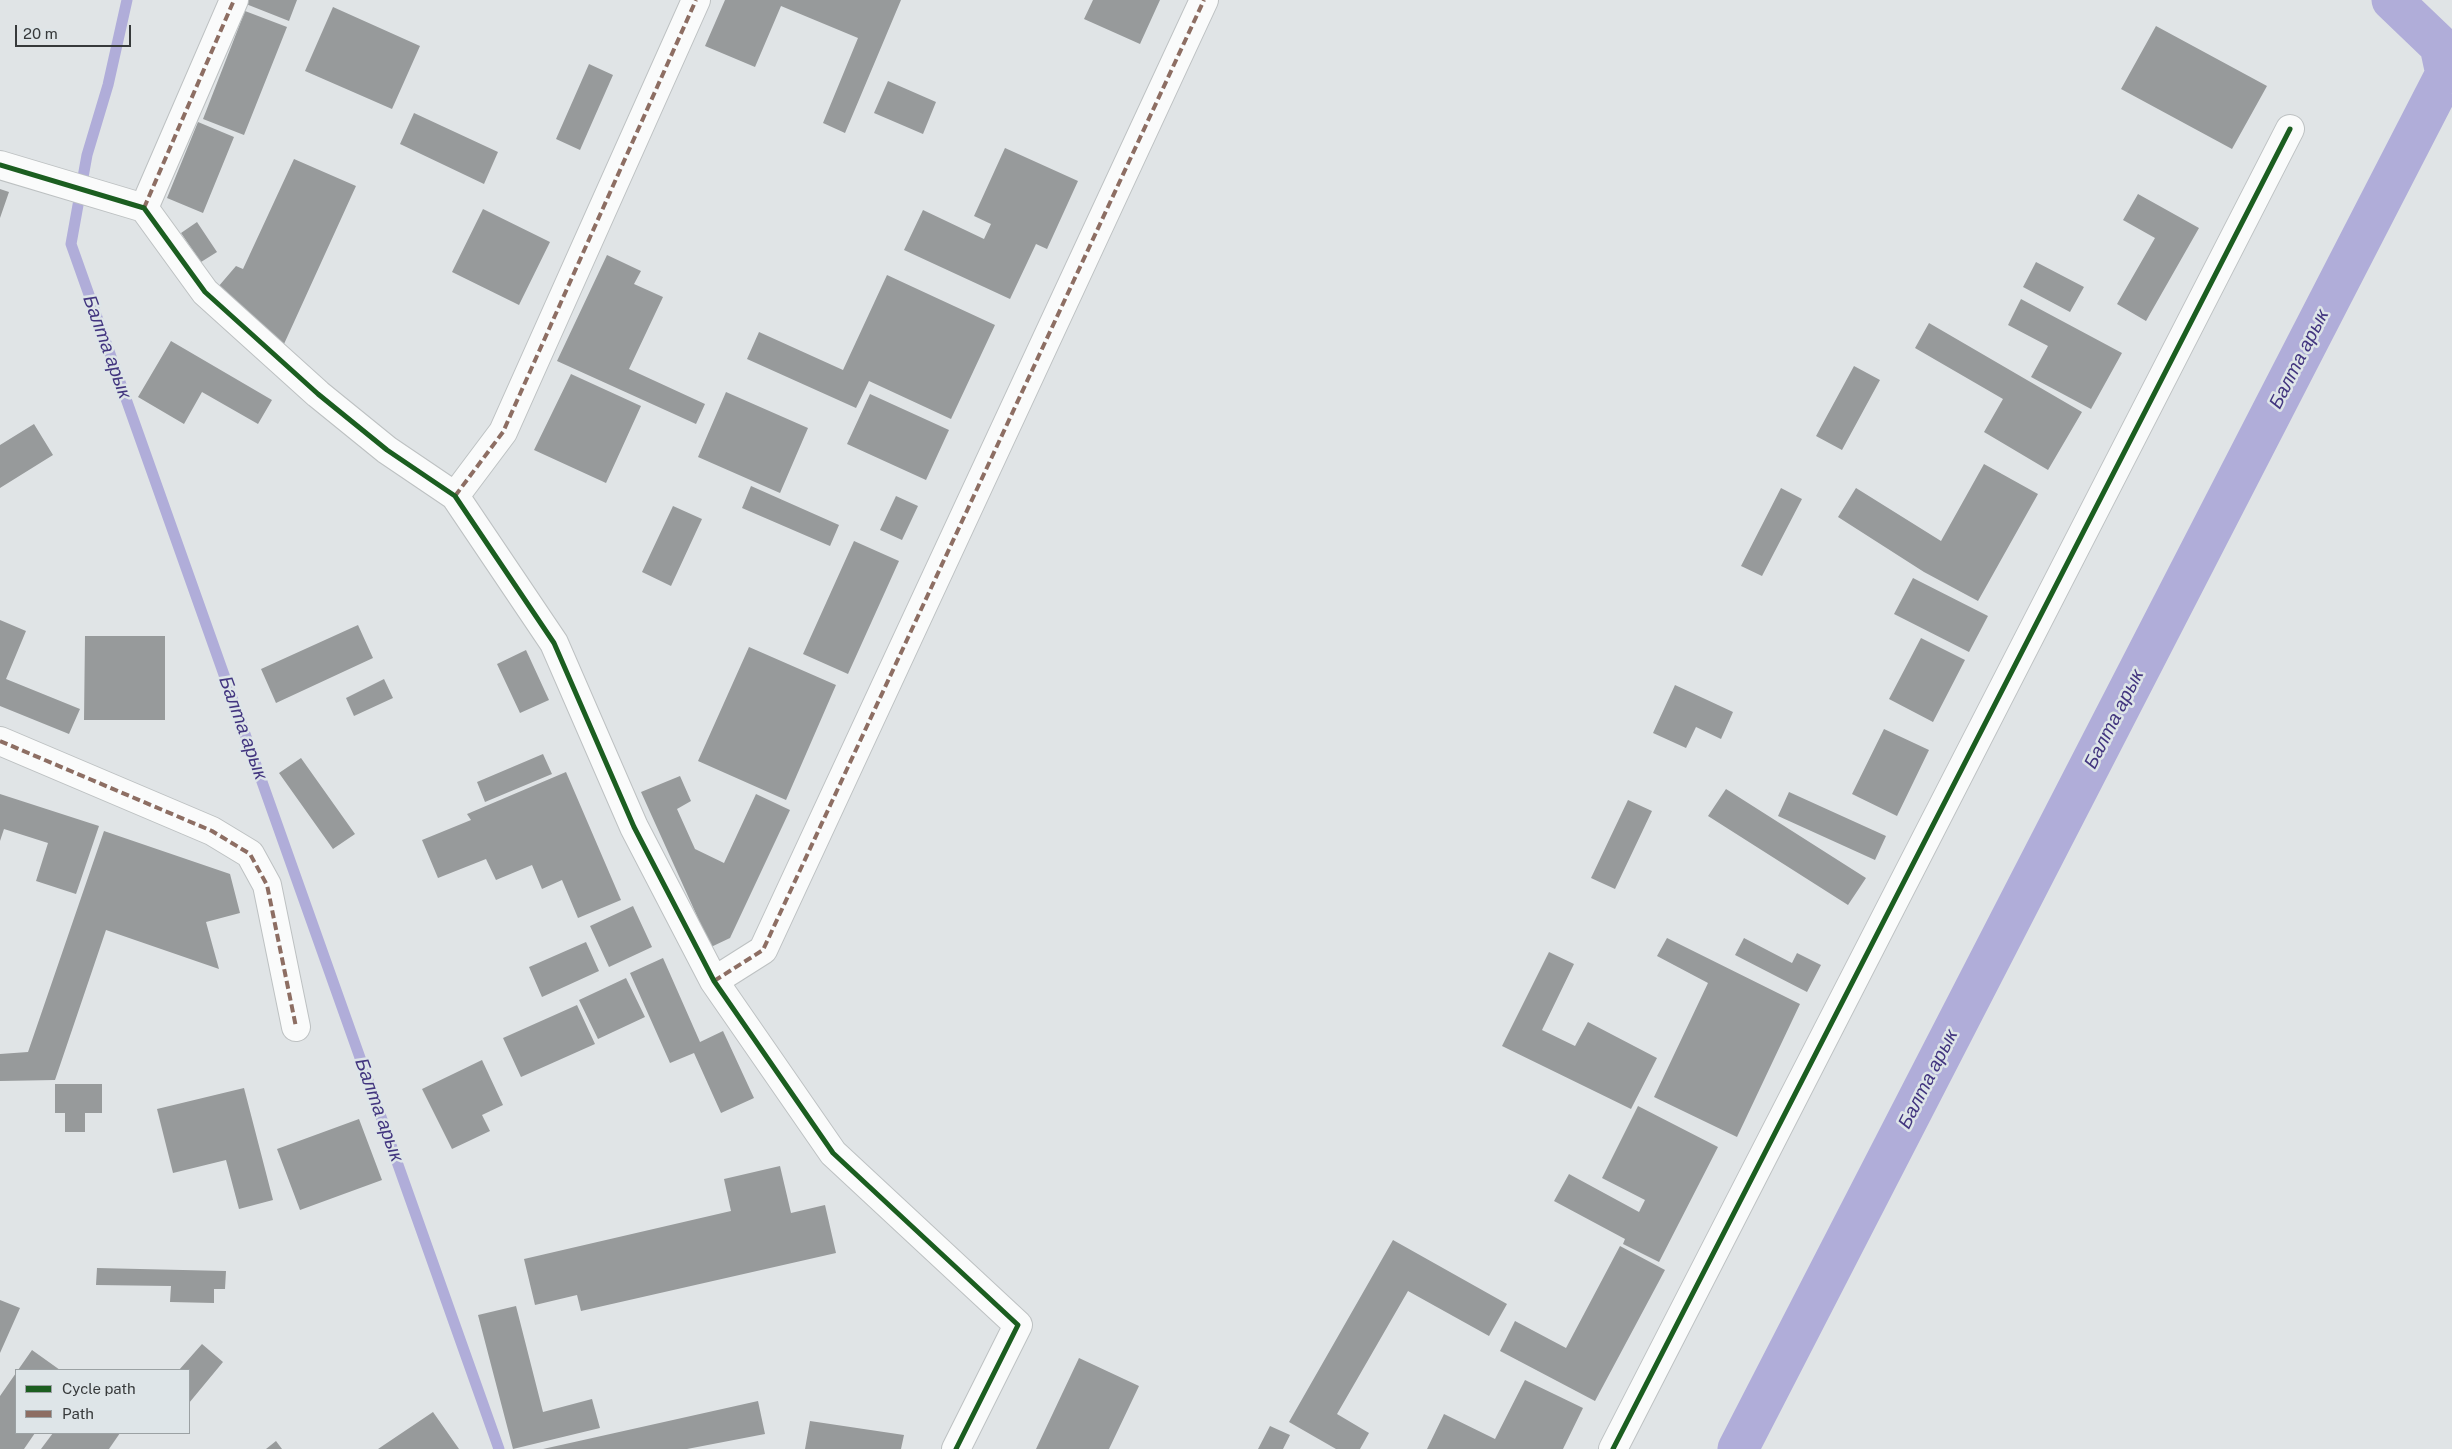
<!DOCTYPE html>
<meta charset="utf-8">
<style>
body{margin:0}
#map{position:relative;width:2452px;height:1449px;overflow:hidden;background:#e0e4e6;font-family:"Public Sans",sans-serif}
canvas{display:block}
.legend{position:absolute;left:15px;top:1369px;width:175px;height:65px;box-sizing:border-box;background:#dee5e8;border:1px solid #9ba1a3;margin:0;padding:6px 9px;list-style:none;font-size:15px;color:#373a3b}
.legend li{display:flex;align-items:center;gap:10px;height:25px}
.legend b{width:25px;border:1px solid #9ba1a3}
.scale{position:absolute;left:15px;top:25px;width:116px;height:22px;box-sizing:border-box;border:2px solid #373a3b;border-top:0;padding-left:6px;font-size:15px;line-height:18px;white-space:nowrap;color:#373a3b;-webkit-text-stroke:4px #dee5e8;paint-order:stroke}
</style>
<div id="map">
<canvas width="2452" height="1449"></canvas>
<ul class="legend">
<li><b style="height:6px;background:#1b5e20"></b>Cycle path</li>
<li><b style="height:6px;background:#8d6e63"></b>Path</li>
</ul>
<div class="scale">20 m</div>
</div>
<script>
const g = document.querySelector('canvas').getContext('2d');
g.lineJoin = 'round';
const shape = rows => new Path2D(rows.map(r => 'M' + r).join(''));
function stroke(path, color, width, dash) { g.strokeStyle = color; g.lineWidth = width; g.lineCap = dash ? 'butt' : 'round'; g.setLineDash(dash || []); g.stroke(path); }
function fillPath(path, color) { g.fillStyle = color; g.fill(path, 'evenodd'); }
function write(font, color, halo, rows, align = 'center') {
  g.font = font + ' "Public Sans",sans-serif'; g.lineWidth = 5; g.setLineDash([]); g.textBaseline = 'middle'; g.strokeStyle = halo; g.fillStyle = color; for (const [text, x, y, turn = 0] of rows) {
    g.save(); g.translate(x, y); g.rotate((+turn || 0) * Math.PI / 180); g.textAlign = isNaN(turn) ? turn : align; if (halo) g.strokeText(text, 0, 0); g.fillText(text, 0, 0); g.restore();
  }
}
stroke(shape([
 [127,0,108,85,87,155,71,244,499,1449]
]), '#b0add9', 11);
stroke(shape([
 [2392,0,2440,46,2446,74],
 [1738,1449,2452,62]
]), '#b0add9', 41);
fillPath(shape([
 [247,0,297,0,289,21,246,4],
 [725,0,901,0,845,133,823,123,858,38,781,6,755,67,705,46],
 [1093,0,1160,0,1140,44,1084,19],
 [333,7,420,46,392,109,305,71],
 [245,11,287,27,244,135,203,119],
 [2156,26,2267,86,2232,149,2121,89],
 [589,64,613,75,580,150,556,139],
 [888,81,936,102,923,134,874,113],
 [414,113,498,152,484,184,400,144],
 [198,122,234,137,203,213,167,198],
 [1005,148,1078,181,1047,249,1036,244,1010,299,904,250,923,210,984,239,991,224,974,216],
 [294,159,356,186,284,344,218,287,236,266,243,269],
 [0,189,9,192,0,218],
 [2138,194,2199,228,2146,321,2117,304,2155,238,2123,220],
 [483,209,550,242,519,305,452,272],
 [197,222,217,252,201,262,181,233],
 [607,255,641,271,634,284,663,297,629,369,705,404,696,424,557,361],
 [2036,262,2084,287,2070,312,2023,287],
 [887,275,995,325,951,419,869,381,856,408,747,359,759,332,843,370],
 [2021,299,2122,353,2091,409,2031,377,2048,346,2008,325],
 [1929,323,2082,412,2048,470,1984,432,2003,399,1915,348],
 [171,341,272,400,258,424,202,392,184,424,138,397],
 [1854,366,1880,380,1842,450,1816,436],
 [571,374,641,406,606,483,534,450],
 [726,392,808,428,780,493,698,457],
 [870,394,949,430,926,480,847,444],
 [34,424,53,455,0,488,0,445],
 [1984,464,2038,494,1978,601,1924,572,1838,517,1856,488,1941,541],
 [751,486,839,525,830,546,742,508],
 [1781,488,1802,499,1762,576,1741,566],
 [896,496,918,506,902,540,880,530],
 [673,506,702,519,671,586,642,572],
 [854,541,899,561,848,674,803,654],
 [1913,578,1988,616,1969,652,1894,614],
 [0,620,26,631,6,679,80,709,69,734,0,706],
 [358,625,373,658,276,703,261,669],
 [85,636,165,636,165,720,84,720],
 [1921,638,1965,660,1933,722,1889,699],
 [749,647,836,685,786,800,698,761],
 [526,650,549,700,520,713,497,664],
 [384,679,393,698,354,716,346,698],
 [1675,685,1733,712,1721,739,1696,727,1686,748,1653,733],
 [1884,729,1929,750,1897,816,1852,794],
 [543,754,552,774,485,802,477,782],
 [301,758,355,834,333,849,279,773],
 [566,772,621,900,578,918,562,880,542,889,532,865,496,880,486,859,438,878,422,840,471,820,467,814],
 [680,776,691,801,677,809,695,849,724,863,756,794,790,810,730,938,711,947,641,792],
 [1726,789,1866,878,1848,905,1708,816],
 [1789,792,1886,836,1875,860,1778,816],
 [0,794,99,826,76,894,36,881,48,843,4,829,0,841],
 [1628,800,1652,811,1615,889,1591,878],
 [104,831,230,874,240,913,206,922,219,969,106,930,55,1080,0,1081,0,1054,28,1052],
 [633,906,652,947,609,967,590,926],
 [1667,938,1800,1004,1737,1137,1654,1097,1708,983,1657,956],
 [1744,938,1792,963,1797,953,1821,965,1807,992,1735,955],
 [586,942,599,971,542,997,529,967],
 [1549,952,1574,964,1542,1030,1575,1046,1588,1022,1657,1058,1631,1109,1502,1046],
 [663,958,700,1042,723,1031,754,1098,721,1113,694,1053,670,1063,630,973],
 [626,978,645,1017,598,1039,579,1000],
 [577,1005,595,1044,521,1077,503,1038],
 [482,1060,503,1105,482,1115,490,1131,452,1149,422,1089],
 [55,1084,102,1084,102,1113,85,1113,85,1132,65,1132,65,1113,55,1113],
 [244,1088,273,1200,239,1209,226,1160,173,1173,157,1109],
 [1638,1106,1718,1147,1659,1262,1623,1244,1625,1239,1554,1201,1569,1174,1639,1212,1645,1200,1602,1178],
 [359,1119,382,1180,300,1210,277,1149],
 [780,1166,791,1213,825,1205,836,1253,581,1311,577,1295,535,1305,524,1259,731,1211,724,1179],
 [1393,1240,1507,1304,1489,1336,1408,1291,1337,1414,1369,1433,1360,1449,1336,1449,1289,1422],
 [1620,1246,1665,1270,1595,1401,1500,1351,1515,1321,1566,1348],
 [97,1268,226,1271,225,1289,214,1289,214,1303,170,1302,171,1286,96,1285],
 [0,1300,20,1308,0,1353],
 [516,1306,543,1412,592,1399,600,1428,513,1449,478,1315],
 [202,1344,223,1362,189,1403,189,1370,179,1370],
 [32,1350,60,1370,18,1370],
 [1079,1358,1139,1386,1109,1449,1036,1449],
 [16,1373,16,1433,35,1433,24,1449,0,1449,0,1396],
 [1525,1380,1583,1408,1563,1449,1427,1449,1444,1414,1495,1439],
 [758,1401,765,1434,687,1449,543,1449],
 [433,1412,459,1449,378,1449],
 [810,1421,904,1435,901,1449,805,1449],
 [1270,1426,1290,1435,1283,1449,1258,1449],
 [53,1433,120,1433,109,1449,41,1449],
 [276,1441,282,1449,266,1449]
]), '#979a9b');
const minor = shape([
 [0,165,144,208,205,292,318,394,387,450,455,496,554,643,634,827,714,981,833,1153,1018,1325,956,1449],
 [144,208,234,0],
 [455,496,503,432,696,0],
 [0,741,212,831,250,854,267,885,296,1027],
 [714,981,763,950,1204,0],
 [1613,1449,2290,129]
]);
stroke(minor, '#bdc1c2', 30);
stroke(minor, '#fafbfb', 28);
stroke(shape([
 [144,208,234,0],
 [455,496,503,432,696,0],
 [0,741,212,831,250,854,267,885,296,1027],
 [714,981,763,950,1204,0]
]), '#8d6e63', 4, [8, 4]);
stroke(shape([
 [0,165,144,208,205,292,318,394,387,450,455,496,554,643,634,827,714,981,833,1153,1018,1325,956,1449],
 [1613,1449,2290,129]
]), '#1b5e20', 5);
write('italic 19px', '#42357f', '#dee5e8', [
 ["Балта арык",107,347,70],
 ["Балта арык",2299,359,-63],
 ["Балта арык",2114,719,-63],
 ["Балта арык",243,728,70],
 ["Балта арык",1928,1079,-63],
 ["Балта арык",379,1110,70]
]);
</script>
